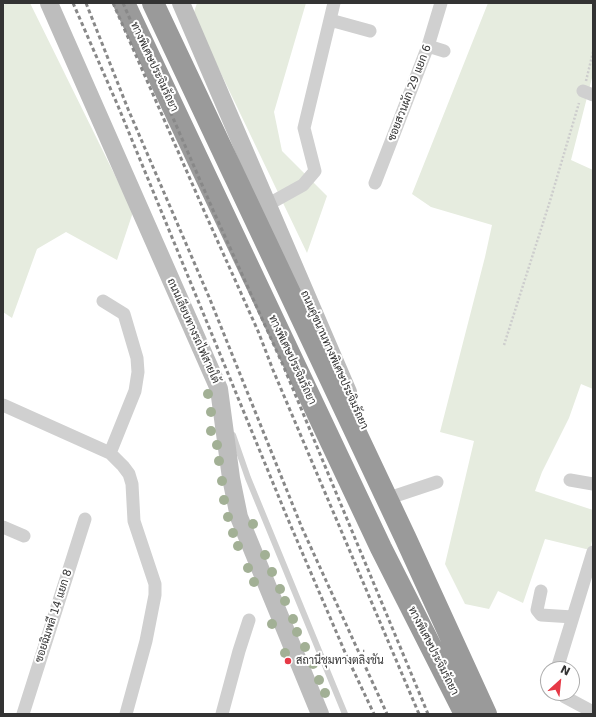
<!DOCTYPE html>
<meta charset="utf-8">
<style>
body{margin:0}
#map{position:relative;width:596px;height:717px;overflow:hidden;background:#fff;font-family:"DejaVu Sans",sans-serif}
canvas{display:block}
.frame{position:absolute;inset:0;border:4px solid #333;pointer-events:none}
.north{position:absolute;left:540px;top:661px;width:40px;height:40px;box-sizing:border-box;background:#fff;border:1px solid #adadad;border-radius:50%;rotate:27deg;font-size:11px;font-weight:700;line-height:16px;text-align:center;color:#333}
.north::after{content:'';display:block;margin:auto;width:14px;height:18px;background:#e63946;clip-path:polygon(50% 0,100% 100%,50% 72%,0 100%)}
</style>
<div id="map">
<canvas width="596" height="717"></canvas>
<div class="frame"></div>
<div class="north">N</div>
</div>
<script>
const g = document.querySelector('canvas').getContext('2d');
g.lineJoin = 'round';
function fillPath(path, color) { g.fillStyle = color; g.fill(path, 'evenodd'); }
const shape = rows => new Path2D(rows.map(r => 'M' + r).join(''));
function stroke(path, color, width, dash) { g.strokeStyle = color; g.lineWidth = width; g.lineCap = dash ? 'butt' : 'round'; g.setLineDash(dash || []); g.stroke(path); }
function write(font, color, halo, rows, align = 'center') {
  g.font = font + ' "DejaVu Sans",Sarabun,sans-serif'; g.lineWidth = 4; g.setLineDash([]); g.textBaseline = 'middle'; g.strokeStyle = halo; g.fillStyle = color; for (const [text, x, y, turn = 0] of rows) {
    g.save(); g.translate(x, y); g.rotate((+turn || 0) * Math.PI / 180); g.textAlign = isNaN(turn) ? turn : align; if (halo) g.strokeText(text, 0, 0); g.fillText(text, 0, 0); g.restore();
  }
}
fillPath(shape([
 [5,3,30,3,133,212,117,260,66,232,37,249,12,318,3,312,3,8],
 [197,3,306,3,274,112,282,151,327,196,307,253,193,15],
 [488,3,593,3,593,74,571,160,593,170,593,389,581,384,569,418,542,472,535,491,593,510,593,536,590,550,545,539,523,603,498,591,489,609,465,604,445,564,474,441,440,432,485,257,492,225,431,207,412,194]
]), '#e6ecdf');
stroke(shape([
 [586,81,593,52],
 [504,345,550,201,579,103]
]), '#cdcdcd', 2.5, [2, 2]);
stroke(shape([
 [233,435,248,478,345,714]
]), '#d0d0d0', 6);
stroke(shape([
 [330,20,370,31],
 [428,46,444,51],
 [583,91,593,95],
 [375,183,428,46,441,3],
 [267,205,303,185,315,171,304,128,334,3],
 [103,301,124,314,137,358,138,372,135,391,110,453],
 [3,405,110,453,123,466,129,474,132,484,134,521,155,584,155,595,146,641,126,714],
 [570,480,593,484],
 [395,496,437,482],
 [3,527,24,536],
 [541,591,537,610,541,615,573,617],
 [557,669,593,552],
 [563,693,565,697,593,712],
 [23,714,85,519],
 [222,714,239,651,249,620]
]), '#d0d0d0', 13);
stroke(shape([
 [49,3,219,389,231,478,239,517,320,714],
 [181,3,348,392]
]), '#bdbdbd', 18);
stroke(shape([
 [124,3,381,548,465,714],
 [153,3,405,537,486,714]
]), '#9a9a9a', 22);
stroke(shape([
 [73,3,118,106,287,517,347,657,374,714],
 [86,3,128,109,209,297,302,528,387,714],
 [113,3,205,213,258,331,273,370,419,714],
 [123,3,213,210,283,365,428,714]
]), '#888', 3, [4, 3]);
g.fillStyle = '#a2b095';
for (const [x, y] of [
 [208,394],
 [211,412],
 [211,431],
 [217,445],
 [219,461],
 [222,481],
 [224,500],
 [228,517],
 [253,524],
 [233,533],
 [238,546],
 [265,555],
 [248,568],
 [272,572],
 [254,582],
 [280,589],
 [285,601],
 [293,619],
 [272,624],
 [297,632],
 [305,647],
 [285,653],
 [313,664],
 [319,680],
 [325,693]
]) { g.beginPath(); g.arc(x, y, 5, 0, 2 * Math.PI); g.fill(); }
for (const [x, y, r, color] of [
 [288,661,4,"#e63946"]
]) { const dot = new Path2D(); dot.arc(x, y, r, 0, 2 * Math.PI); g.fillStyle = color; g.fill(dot); stroke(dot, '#fff', 1.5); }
write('11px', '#333', '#fff', [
 ["ทางพิเศษประจิมรัถยา",154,67,65],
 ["ซอยสวนผัก 29 แยก 6",410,93,-69],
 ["ถนนเลียบทางรถไฟสายใต้",193,331,66],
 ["ทางพิเศษประจิมรัถยา",292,360,65],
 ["ถนนคู่ขนานทางพิเศษประจิมรัถยา",334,360,66],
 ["ซอยฉิมพลี 14 แยก 8",54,616,-72],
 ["ทางพิเศษประจิมรัถยา",433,651,63]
]);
write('11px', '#333', '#fff', [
 ["สถานีชุมทางตลิ่งชัน",296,661]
], 'left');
</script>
